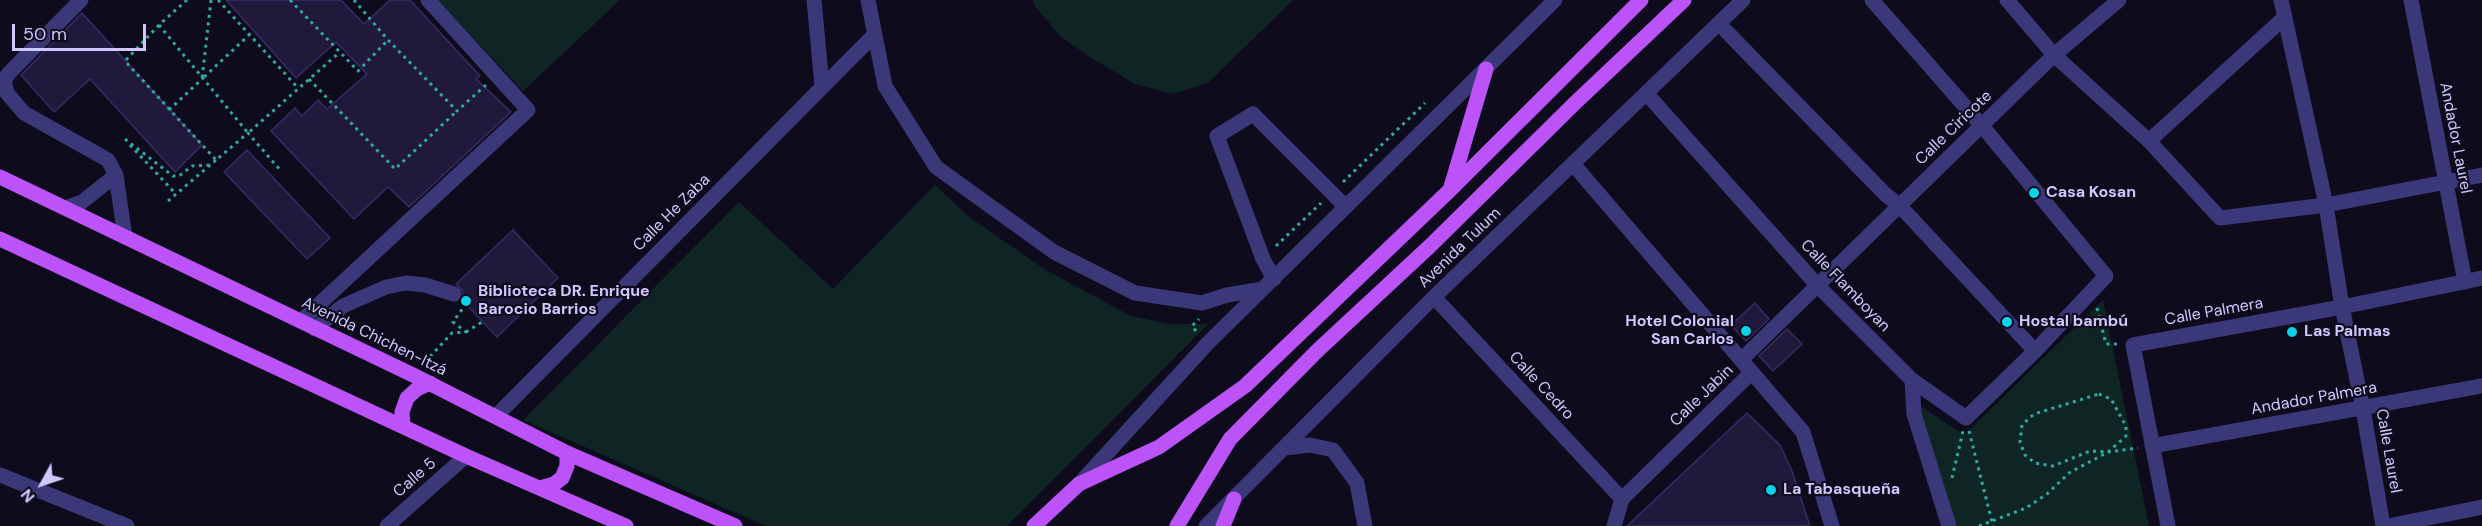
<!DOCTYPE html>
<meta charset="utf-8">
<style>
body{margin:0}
#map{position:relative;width:2482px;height:526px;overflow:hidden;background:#0e0c1c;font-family:"DM Sans",sans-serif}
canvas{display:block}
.north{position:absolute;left:12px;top:454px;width:60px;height:60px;-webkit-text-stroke:4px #0e0c1c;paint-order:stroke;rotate:230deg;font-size:16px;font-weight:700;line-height:24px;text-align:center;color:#cec8fd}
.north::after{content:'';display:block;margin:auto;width:21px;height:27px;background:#cec8fd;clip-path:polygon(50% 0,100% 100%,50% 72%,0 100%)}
.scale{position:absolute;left:12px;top:24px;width:134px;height:27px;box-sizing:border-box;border:3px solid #cec8fd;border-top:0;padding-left:8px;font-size:18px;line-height:21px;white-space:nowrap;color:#cec8fd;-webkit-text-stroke:4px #0e0c1c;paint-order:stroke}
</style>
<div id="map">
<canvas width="2482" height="526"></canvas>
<div class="north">N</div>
<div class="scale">50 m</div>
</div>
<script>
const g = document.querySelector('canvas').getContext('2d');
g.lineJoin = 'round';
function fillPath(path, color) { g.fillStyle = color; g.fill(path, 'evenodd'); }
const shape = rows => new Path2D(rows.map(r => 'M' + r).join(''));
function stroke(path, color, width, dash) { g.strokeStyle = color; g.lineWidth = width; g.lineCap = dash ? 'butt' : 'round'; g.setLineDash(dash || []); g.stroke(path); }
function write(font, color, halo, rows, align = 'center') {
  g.font = font + ' "DM Sans",sans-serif'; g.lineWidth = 4.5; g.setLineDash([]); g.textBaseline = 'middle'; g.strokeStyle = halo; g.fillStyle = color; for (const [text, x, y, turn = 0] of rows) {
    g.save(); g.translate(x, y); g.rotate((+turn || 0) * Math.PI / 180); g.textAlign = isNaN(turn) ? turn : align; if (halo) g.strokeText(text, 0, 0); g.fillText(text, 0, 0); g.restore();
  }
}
fillPath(shape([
 [438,0,620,0,523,91],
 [1033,0,1293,0,1208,83,1172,94,1135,84,1090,57,1061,37,1035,6],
 [935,185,969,217,1046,270,1131,316,1169,324,1208,324,1007,526,766,526,523,420,739,202,833,289],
 [2103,300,2149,526,1955,526,1914,402,1964,435]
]), '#0f2524');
const building = shape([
 [226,0,341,0,364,24,390,0,410,0,480,76,476,79,511,112,409,207,388,187,354,219,271,131,295,108,302,116,318,100,327,109,367,74,336,42,296,78,226,0],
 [82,13,202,145,175,172,90,79,54,112,21,75,82,13],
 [247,150,330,238,307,259,224,172,247,150],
 [513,230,558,278,497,337,462,300,463,291,456,284,513,230],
 [1755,303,1769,319,1746,341,1731,325,1755,303],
 [1787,329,1802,344,1773,371,1759,356,1787,329],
 [1747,413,1780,445,1792,471,1810,526,1627,526,1747,413]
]);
fillPath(building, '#20193c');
stroke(building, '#372b67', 1.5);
stroke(shape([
 [187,0,159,25,248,133,340,52],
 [211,0,202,79,250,34],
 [218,0,298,88],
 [290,0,358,71,388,40],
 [354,0,388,40,457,111,486,85],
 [159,25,125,61,216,160,248,133,281,171],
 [309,79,395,169,457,111],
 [169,110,202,79],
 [125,139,173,176,179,176,192,166,209,165],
 [130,145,176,194],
 [1343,182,1425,103],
 [168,201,216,160],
 [1276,246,1321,203],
 [2097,308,2106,344,2119,344],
 [1196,331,1192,326,1199,319],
 [466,332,482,322],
 [425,362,452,333,466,332,453,322,463,308],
 [2099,394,2111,399,2126,426,2126,436,2108,452,2090,451,2053,466,2035,463,2025,455,2020,442,2022,425,2034,414,2099,394],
 [1969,431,1993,526],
 [1952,478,1963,431],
 [1979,526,2026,508,2047,494,2069,473,2108,452,2138,448]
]), '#31a9a2', 3, [3, 4.5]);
stroke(shape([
 [81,0,10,72,4,80,7,93,24,113,108,160,116,175,125,237],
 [814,0,822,86],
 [868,0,885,86,936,167,1054,252,1135,293,1202,303,1227,295,1263,289],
 [2007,0,2054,55,2149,141,2220,218,2326,205,2482,175],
 [2281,0,2326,205,2342,307,2363,409,2383,526],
 [2411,0,2465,282],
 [1726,31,1886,195,1899,205,2035,351],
 [1646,93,1818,286,1912,380,1966,418,2035,351,2106,276,1983,127,1872,0],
 [2149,141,2285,17],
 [1573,164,1803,432,1832,526],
 [65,208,82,202,116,175],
 [1274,279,1263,259,1217,136,1253,114,1346,207],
 [1434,297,1622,499],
 [301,321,528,110,428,0],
 [315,329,343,306,386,287,406,283,425,285,454,294],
 [1742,359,2054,55,2119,0],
 [1912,380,1914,414,1949,526],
 [496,416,874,35],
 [2152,446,2482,386],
 [1284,448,1310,445,1333,450,1357,483,1365,526],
 [0,475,127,526],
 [1080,483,1207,344,1555,0],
 [387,526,466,456],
 [1206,526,1434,297,1743,0],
 [1614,526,1622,499,1752,372],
 [2168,526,2133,345,2342,307,2482,278],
 [2388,526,2482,507]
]), '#3b3879', 15);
stroke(shape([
 [0,177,413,375,567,453,735,526],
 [1451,187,1486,69],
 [0,239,466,456,626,526],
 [403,425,402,412,407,398,417,389,430,383],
 [540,488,554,484,562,478,567,466,567,453],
 [1034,526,1079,484,1159,447,1245,386,1450,190,1641,0],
 [1177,526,1230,439,1317,351,1430,246,1575,103,1684,0],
 [1223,526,1234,499]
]), '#bb53f9', 15);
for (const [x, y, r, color] of [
 [2034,193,6,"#08d3e9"],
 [466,301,6,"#08d3e9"],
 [2007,322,6,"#08d3e9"],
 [1746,331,6,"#08d3e9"],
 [2292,332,6,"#08d3e9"],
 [1771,490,6,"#08d3e9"]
]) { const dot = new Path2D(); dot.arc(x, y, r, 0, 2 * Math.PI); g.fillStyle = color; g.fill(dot); stroke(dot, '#0e0c1c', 2); }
write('16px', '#cec8fd', '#0e0c1c', [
 ["Calle Ciricote",1954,128,-44],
 ["Andador Laurel",2455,138,79],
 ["Calle He Zaba",672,213,-45],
 ["Avenida Tulum",1460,248,-44],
 ["Calle Flamboyan",1845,286,46],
 ["Calle Palmera",2214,312,-10],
 ["Avenida Chichen-Itzá",374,337,26],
 ["Calle Cedro",1541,386,47],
 ["Calle Jabin",1702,396,-44],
 ["Andador Palmera",2314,399,-10],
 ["Calle Laurel",2388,451,80],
 ["Calle 5",415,478,-41]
]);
write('bold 16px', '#cec8fd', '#0e0c1c', [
 ["Casa Kosan",2046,193],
 ["Biblioteca DR. Enrique",478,292],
 ["Barocio Barrios",478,310],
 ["Hotel Colonial",1734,322,"right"],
 ["San Carlos",1734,340,"right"],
 ["Hostal bambú",2019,322],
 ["Las Palmas",2304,332],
 ["La Tabasqueña",1783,490]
], 'left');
</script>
